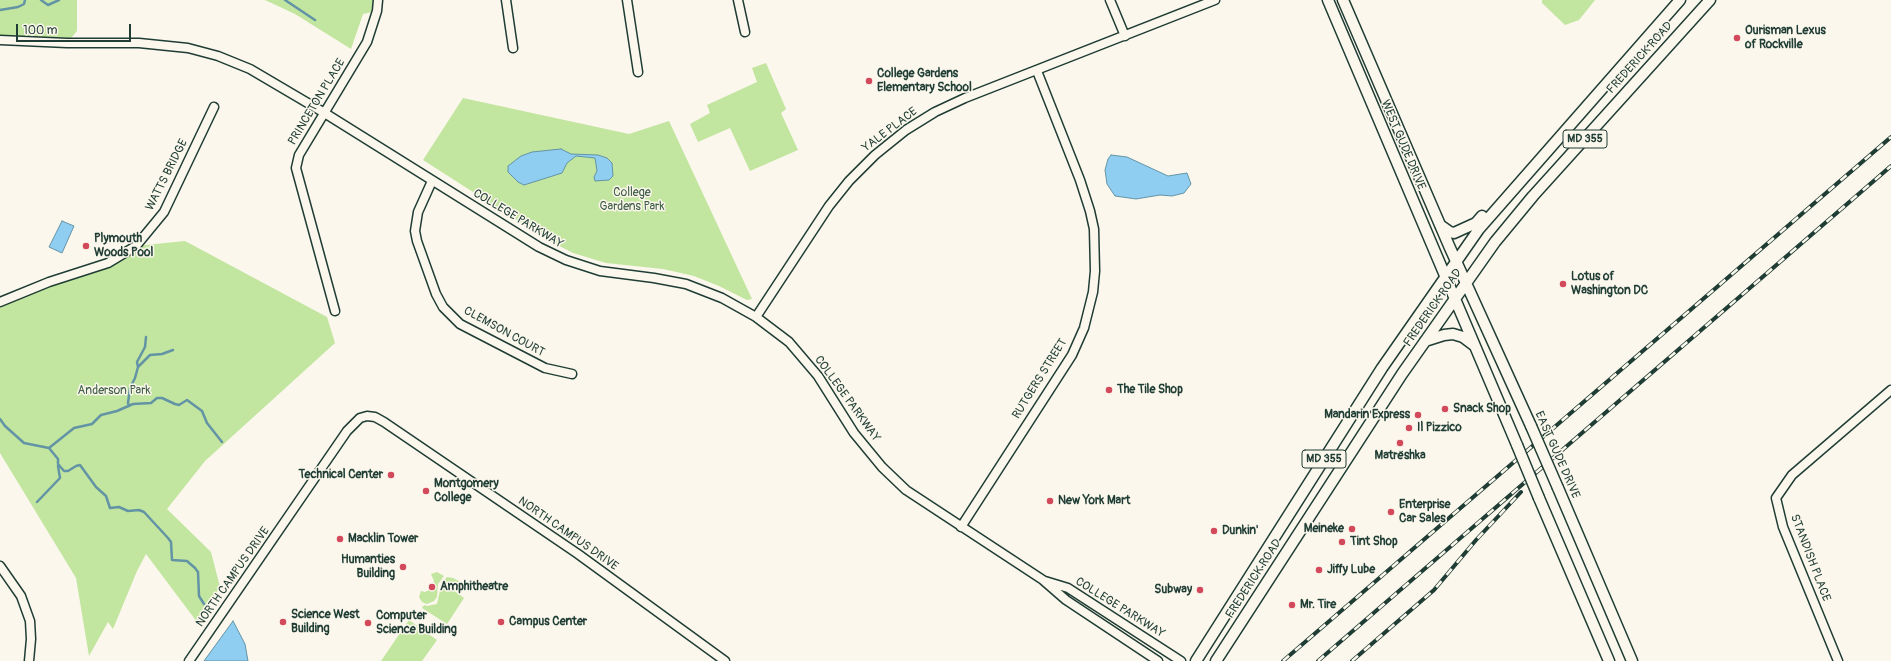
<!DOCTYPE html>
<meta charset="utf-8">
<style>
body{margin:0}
#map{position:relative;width:1891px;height:661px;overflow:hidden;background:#fbf7ec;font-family:Pangolin,sans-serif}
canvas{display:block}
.scale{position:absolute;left:16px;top:24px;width:115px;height:18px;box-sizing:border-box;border:2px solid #1f3d34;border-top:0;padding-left:5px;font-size:12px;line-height:14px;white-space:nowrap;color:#1f3d34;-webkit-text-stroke:3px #fbf7ec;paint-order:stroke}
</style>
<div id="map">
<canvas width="1891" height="661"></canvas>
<div class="scale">100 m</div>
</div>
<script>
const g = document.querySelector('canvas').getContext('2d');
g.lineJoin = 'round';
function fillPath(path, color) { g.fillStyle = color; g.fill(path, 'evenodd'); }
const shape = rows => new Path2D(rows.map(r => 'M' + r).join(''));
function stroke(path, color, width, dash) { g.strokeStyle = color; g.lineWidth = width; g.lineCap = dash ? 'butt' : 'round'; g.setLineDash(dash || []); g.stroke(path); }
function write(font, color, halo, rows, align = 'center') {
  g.font = font + ' Pangolin,sans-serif'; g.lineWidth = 3; g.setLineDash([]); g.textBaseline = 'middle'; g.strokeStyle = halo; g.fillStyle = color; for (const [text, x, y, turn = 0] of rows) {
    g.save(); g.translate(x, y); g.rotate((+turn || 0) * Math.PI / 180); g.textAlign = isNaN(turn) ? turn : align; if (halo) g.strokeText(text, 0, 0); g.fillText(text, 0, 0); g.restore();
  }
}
fillPath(shape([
 [0,0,77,0,77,31,67,43,0,40],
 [265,0,378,0,377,11,363,14,351,49,295,14],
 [1542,0,1595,0,1579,20,1565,25,1542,3],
 [766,63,786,109,781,113,798,150,750,171,730,128,698,142,690,124,710,113,707,105,757,82,752,68],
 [463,98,629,134,669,121,752,299,747,300,719,286,694,276,663,269,606,263,573,253,548,240,423,160],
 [185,241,327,317,335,343,205,461,167,509,211,552,220,587,197,622,146,554,137,571,113,629,108,622,89,656,76,578,0,453,0,302,108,263,136,246],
 [437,572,444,576,438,584,437,597,434,601,427,604,422,602,419,597,421,591,425,592,431,589,434,581,431,574],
 [447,577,453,578,459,581,453,590,464,598,447,624,422,608,424,605,427,606,437,604,440,590,445,582,444,580],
 [409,620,437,640,422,661,381,661]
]), '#c2e59f');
const water = shape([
 [561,149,571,154,598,155,607,158,612,163,613,176,609,180,595,181,594,177,597,171,595,158,576,156,567,163,562,173,524,185,518,182,508,172,508,166,521,156,532,152,561,149],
 [1111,155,1127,157,1168,176,1187,173,1191,184,1184,193,1172,196,1160,195,1136,199,1115,196,1107,184,1105,170,1108,159,1111,155],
 [62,221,74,226,62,253,49,247,62,221],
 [233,621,245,644,248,661,204,661,233,621]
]);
fillPath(water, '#90cef1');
stroke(water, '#6394a5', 1);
stroke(shape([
 [41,0,48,5,59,0],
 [285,0,315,20],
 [0,10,18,7,24,4,25,0],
 [138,367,137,362,145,347,146,337],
 [129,406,128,403,130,388,135,378,138,367,150,355,162,354,173,350],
 [0,419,5,426,24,443,49,448,58,459,58,464,64,471,68,471,76,466,80,465,96,487,106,496,110,508,119,507,128,511,139,510,144,512,168,538,171,542,172,560,187,561,195,568,198,572,199,596,204,604],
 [49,448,74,428,92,424,101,415,117,411,133,404,151,403,157,398,162,398,175,404,179,405,187,400,202,411,207,423,222,442],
 [37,502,60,478,58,466]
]), '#6394a5', 2.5);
const minor = shape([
 [506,0,513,48],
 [627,0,638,72],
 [738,0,745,32],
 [1110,0,1125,36],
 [0,40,67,43,139,43,188,48,218,56,250,69,323,112,539,247,566,260,600,271,654,278,686,284,722,298,756,317,789,342,818,376,854,433,882,467,906,490,1043,580,1066,600,1158,661],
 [432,181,418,212,415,231,417,241,436,294,443,307,460,324,545,368,572,374],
 [0,302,49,282,108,263,136,246,164,212,214,107],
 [335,311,296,168,299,155,367,42,377,11,378,0],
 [756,317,829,206,849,181,875,155,906,130,935,112,965,98,1215,0],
 [961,527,1072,355,1084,328,1093,292,1095,271,1094,229,1090,211,1080,180,1037,71],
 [0,566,21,596,30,621,31,639,29,661],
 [1045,581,1068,588,1181,661],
 [189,661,347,431,360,418,367,416,375,417,384,422,578,554,725,661],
 [1838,661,1783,527,1776,498,1792,475,1891,390]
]);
const major = shape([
 [1328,0,1517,445],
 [1343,0,1450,248,1531,426],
 [1440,225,1450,232,1454,233,1476,223,1482,216],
 [1425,341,1444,335,1453,334,1463,337,1475,346],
 [1558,488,1632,661],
 [1539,498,1609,661],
 [1196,661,1382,368,1479,229,1680,0],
 [1216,661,1402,374,1495,242,1533,196,1710,0]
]);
stroke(minor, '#1f3d34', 11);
stroke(major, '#1f3d34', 13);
stroke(minor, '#fbf7ec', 8);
stroke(major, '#fbf7ec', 10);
const rail = shape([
 [1283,661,1891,137],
 [1318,661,1891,166],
 [1352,661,1434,590,1476,540,1521,492]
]);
stroke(rail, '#1f3d34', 4);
stroke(rail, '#fbf7ec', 2.5, [8]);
const majorBridge = shape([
 [1531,426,1558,488],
 [1517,445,1539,498]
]);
stroke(majorBridge, '#1f3d34', 13, []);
stroke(majorBridge, '#fbf7ec', 10);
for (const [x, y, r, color] of [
 [1737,38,4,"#d1495b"],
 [869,81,4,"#d1495b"],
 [86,246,4,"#d1495b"],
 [1563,284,4,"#d1495b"],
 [1109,390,4,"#d1495b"],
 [1445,409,4,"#d1495b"],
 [1418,415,4,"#d1495b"],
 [1409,428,4,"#d1495b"],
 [1400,443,4,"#d1495b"],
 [391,475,4,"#d1495b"],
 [426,491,4,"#d1495b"],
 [1050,501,4,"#d1495b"],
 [1391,512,4,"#d1495b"],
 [1352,529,4,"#d1495b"],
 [1214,531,4,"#d1495b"],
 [340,539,4,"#d1495b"],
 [1342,542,4,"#d1495b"],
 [403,567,4,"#d1495b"],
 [1319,570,4,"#d1495b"],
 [432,587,4,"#d1495b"],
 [1200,590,4,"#d1495b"],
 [1292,605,4,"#d1495b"],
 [283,622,4,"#d1495b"],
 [501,622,4,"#d1495b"],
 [368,623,4,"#d1495b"]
]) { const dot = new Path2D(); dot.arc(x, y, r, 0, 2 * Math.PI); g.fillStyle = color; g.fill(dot); stroke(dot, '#fbf7ec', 1.5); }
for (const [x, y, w] of [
 [1585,139,44],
 [1324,459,44]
]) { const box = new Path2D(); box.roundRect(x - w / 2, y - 9, w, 18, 3); g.fillStyle = '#fbf7ec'; g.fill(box); stroke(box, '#1f3d34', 1); }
write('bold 11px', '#1f3d34', null, [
 ["MD 355",1585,139],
 ["MD 355",1324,459]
]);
write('bold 12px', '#1f3d34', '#fbf7ec', [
 ["Ourisman Lexus",1745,31],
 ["of Rockville",1745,45],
 ["College Gardens",877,74],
 ["Elementary School",877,88],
 ["Plymouth",94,239],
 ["Woods Pool",94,253],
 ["Lotus of",1571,277],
 ["Washington DC",1571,291],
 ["The Tile Shop",1117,390],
 ["Snack Shop",1453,409],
 ["Mandarin Express",1410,415,"right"],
 ["Il Pizzico",1417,428],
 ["Matrëshka",1400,456,"center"],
 ["Technical Center",383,475,"right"],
 ["Montgomery",434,484],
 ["College",434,498],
 ["New York Mart",1058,501],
 ["Enterprise",1399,505],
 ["Car Sales",1399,519],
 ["Meineke",1344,529,"right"],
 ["Dunkin'",1222,531],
 ["Macklin Tower",348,539],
 ["Tint Shop",1350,542],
 ["Humanties",395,560,"right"],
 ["Building",395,574,"right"],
 ["Jiffy Lube",1327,570],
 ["Amphitheatre",440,587],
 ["Subway",1192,590,"right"],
 ["Mr. Tire",1300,605],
 ["Science West",291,615],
 ["Building",291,629],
 ["Computer",376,616],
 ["Science Building",376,630],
 ["Campus Center",509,622]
], 'left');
write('12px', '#1f3d34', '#fbf7ec', [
 ["FREDERICK ROAD",1640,58,-48],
 ["PRINCETON PLACE",317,102,-59],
 ["YALE PLACE",890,130,-37],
 ["WEST GUDE DRIVE",1403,145,67],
 ["WATTS BRIDGE",167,175,-63],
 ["COLLEGE PARKWAY",518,219,31],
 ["FREDERICK ROAD",1433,308,-55],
 ["CLEMSON COURT",504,332,29],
 ["RUTGERS STREET",1040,379,-58],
 ["COLLEGE PARKWAY",847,399,54],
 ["EAST GUDE DRIVE",1557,455,66],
 ["NORTH CAMPUS DRIVE",568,534,35],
 ["STANDISH PLACE",1810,558,69],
 ["NORTH CAMPUS DRIVE",233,577,-55],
 ["FREDERICK ROAD",1254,579,-57],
 ["COLLEGE PARKWAY",1120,608,32]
]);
write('12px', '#405f49', '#fbf7ec', [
 ["College",632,193],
 ["Gardens Park",632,207],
 ["Anderson Park",114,391]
]);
</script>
